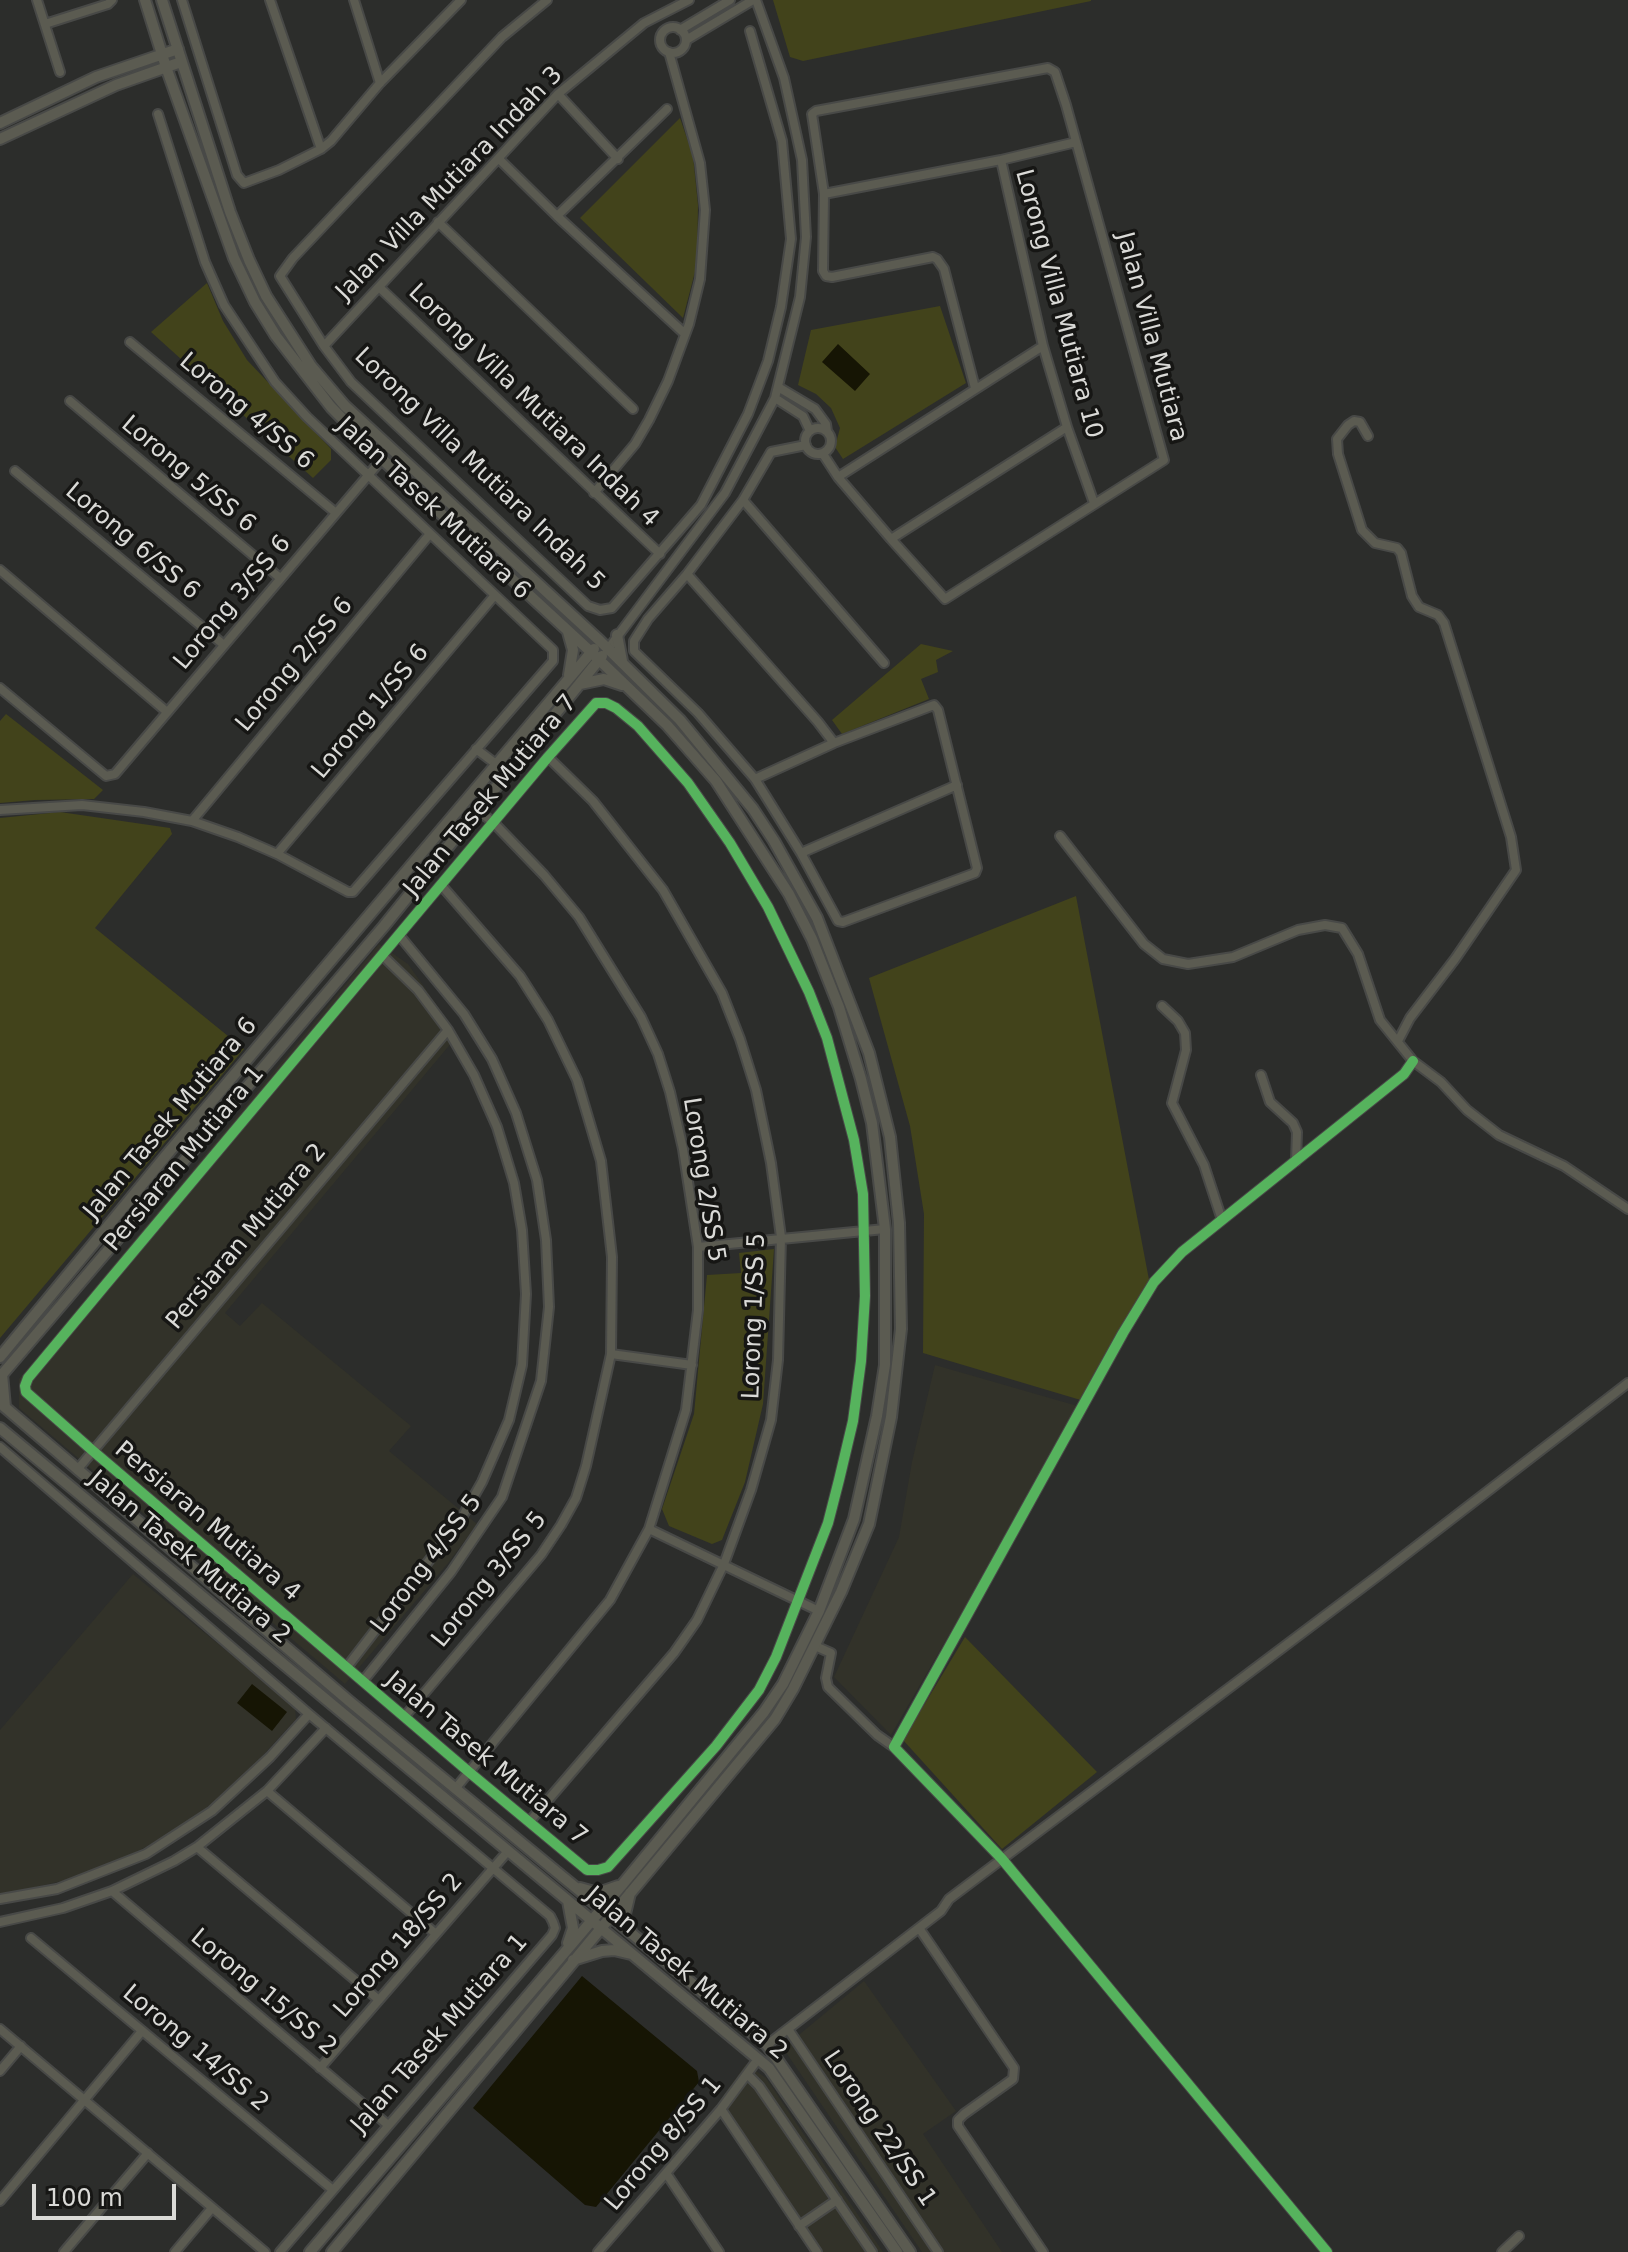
<!DOCTYPE html>
<style>
body{margin:0}
#map{position:relative;width:1628px;height:2252px;overflow:hidden;background:#2c2d2b;font-family:"DejaVu Sans",sans-serif}
canvas{display:block}
.scale{position:absolute;left:32px;top:2184px;width:144px;height:36px;box-sizing:border-box;border:4px solid #dadad7;border-top:0;padding-left:10px;font-size:24px;line-height:28px;white-space:nowrap;color:#dadad7;-webkit-text-stroke:6px #161614;paint-order:stroke}
</style>
<div id="map">
<canvas width="1628" height="2252"></canvas>
<div class="scale">100 m</div>
</div>
<script>
const g = document.querySelector('canvas').getContext('2d');
g.lineJoin = 'round';
function fillPath(path, color) { g.fillStyle = color; g.fill(path, 'evenodd'); }
const shape = rows => new Path2D(rows.map(r => 'M' + r).join(''));
function stroke(path, color, width, dash) { g.strokeStyle = color; g.lineWidth = width; g.lineCap = dash ? 'butt' : 'round'; g.setLineDash(dash || []); g.stroke(path); }
function write(font, color, halo, rows, align = 'center') {
  g.font = font + ' "DejaVu Sans",sans-serif'; g.lineWidth = 7; g.setLineDash([]); g.textBaseline = 'middle'; g.strokeStyle = halo; g.fillStyle = color; for (const [text, x, y, turn = 0] of rows) {
    g.save(); g.translate(x, y); g.rotate((+turn || 0) * Math.PI / 180); g.textAlign = isNaN(turn) ? turn : align; if (halo) g.strokeText(text, 0, 0); g.fillText(text, 0, 0); g.restore();
  }
}
fillPath(shape([
 [379,944,408,964,458,1035,225,1313,240,1326,262,1303,411,1426,389,1451,477,1524,449,1562,345,1684,19,1408,19,1379],
 [935,1365,1081,1407,891,1735,834,1677,899,1537,912,1462],
 [133,1574,295,1707,296,1719,245,1775,209,1806,171,1833,131,1855,66,1880,0,1895,0,1730],
 [864,1981,956,2111,923,2134,1002,2252,922,2252,783,2048],
 [746,2064,766,2078,883,2252,823,2252,720,2100]
]), '#323229');
fillPath(shape([
 [773,0,1091,0,1091,1,803,61,790,57],
 [680,118,693,156,698,205,697,264,683,318,580,218],
 [207,283,223,321,247,360,331,449,331,460,313,478,151,332],
 [940,306,966,383,843,459,835,447,840,428,831,408,816,394,798,385,811,330],
 [921,644,953,651,936,660,938,672,921,679,929,699,842,734,832,720],
 [6,714,103,790,94,799,35,800,0,803,0,721],
 [60,812,170,828,172,834,95,928,244,1049,0,1338,0,818],
 [1076,896,1150,1285,1084,1401,923,1353,924,1214,910,1126,869,978],
 [774,1249,763,1404,745,1482,722,1540,712,1544,669,1526,662,1509,694,1414,707,1275,741,1273,739,1253],
 [965,1637,1097,1772,1002,1849,903,1740]
]), '#42431b');
fillPath(shape([
 [838,344,870,374,855,391,822,362],
 [252,1684,287,1712,272,1731,237,1703],
 [582,1976,697,2071,699,2082,596,2207,585,2205,473,2108]
]), '#161504');
const minor = shape([
 [37,0,60,72],
 [182,0,237,175,244,183,279,170,321,149,331,141,380,83,461,0],
 [270,0,321,149],
 [354,0,380,83],
 [547,0,502,37,293,258,280,276,324,346,351,382,588,606,600,610,612,608,701,505,748,414,768,361,781,307,791,239,782,141,750,31],
 [45,24,108,4,112,0],
 '660 40a13 13 0 1 1 26 0a13 13 0 1 1-26 0Z',
 [680,30,730,0],
 [686,40,753,0],
 [558,94,618,159],
 [499,159,557,216,685,334],
 [1001,160,1043,346,1067,427,1094,503],
 [824,194,1001,160,1076,142],
 [557,216,667,109],
 [438,222,633,409],
 [379,287,660,554],
 [130,342,336,513],
 [324,346,558,94,644,23,689,0],
 [778,387,815,409,826,424,827,431],
 [775,398,803,416,810,431],
 [70,401,280,578],
 '805 441a13 13 0 1 1 26 0a13 13 0 1 1-26 0Z',
 [1368,436,1360,422,1354,421,1348,425,1337,439,1338,454,1362,530,1375,543,1397,548,1401,553,1412,596,1419,607,1438,615,1444,623,1511,837,1516,870,1455,959,1410,1018,1398,1041],
 [823,454,838,477,891,539,945,599,1164,460,1066,105,1055,72,1048,68,816,111,812,114,824,194,823,271,826,276,832,277,933,257,937,259,944,269,975,388],
 [15,471,224,645],
 [838,477,1043,346],
 [594,493,635,444,649,420,668,381,689,324,700,279,705,210,700,163,669,52],
 [743,500,884,663],
 [891,539,1067,427],
 [0,570,167,712],
 [687,574,818,722,834,743],
 [608,649,725,493,775,398,800,297,806,237,802,160,784,78,756,0],
 [0,688,106,776,115,774,382,459],
 [596,703,606,703,616,708,638,726,688,783,730,843,768,907,809,992,827,1038,854,1140,863,1194,865,1296,861,1361,853,1421,839,1480,828,1523,776,1657,759,1690,716,1746,608,1867,598,1870,587,1870,469,1772,93,1451,26,1392,25,1386,28,1378,107,1283,548,757,596,703],
 [476,749,496,764],
 [755,779,834,743,934,705,938,710,977,868,975,873,843,922,838,921,801,853,755,779,698,713,634,651,634,641,648,619,687,574,743,500,771,452,806,445],
 [0,810,82,805,144,812,192,821,238,837,277,854,348,892,353,892,553,661,553,650,307,417,275,382,224,305,205,262,158,114],
 [192,821,429,535],
 [1060,836,1144,944,1163,959,1188,964,1233,957,1298,930,1325,925,1342,928,1358,954,1380,1020,1413,1061,1441,1082,1467,1110,1499,1135,1564,1166,1628,1209],
 [801,853,957,785],
 [277,854,495,595],
 [1162,1006,1178,1021,1185,1033,1186,1050,1172,1103,1204,1165,1222,1220],
 [1261,1075,1270,1102,1293,1123,1297,1132,1296,1161],
 [698,1247,885,1229],
 [611,1354,692,1365],
 [0,1447,309,1714,550,1916,553,1922,555,1928,552,1935,280,2252],
 [77,1470,448,1030],
 [649,1529,819,1611],
 [815,1646,831,1653,826,1678,828,1687,877,1735,894,1747],
 [347,1667,461,1519,482,1482,509,1420,522,1365,526,1294,522,1230,514,1183,497,1127,474,1075,448,1030,418,990,382,955],
 [363,1681,451,1572,502,1497,541,1381,549,1307,546,1240,537,1180,516,1113,492,1059,464,1014,399,935],
 [405,1716,541,1555,561,1525,576,1498,586,1466,611,1354,612,1257,601,1161,577,1080,548,1020,520,976,442,886],
 [455,1789,610,1600,649,1529,686,1410,698,1310,698,1247,683,1149,670,1092,658,1054,641,1017,579,917,544,875,493,822,477,810],
 [267,1791,436,1934],
 [530,1821,674,1653,697,1620,724,1564,751,1490,771,1420,778,1360,781,1237,771,1163,756,1090,740,1039,722,993,663,890,593,801,548,757],
 [197,1847,379,2000],
 [112,1891,388,2125],
 [0,1899,57,1889,146,1854,212,1811,270,1757,309,1714],
 [0,1922,63,1908,112,1891,174,1861,197,1847,267,1791,326,1728],
 [919,1928,1014,2068,1013,2079,964,2114,958,2120,958,2126,1043,2252],
 [31,1938,333,2190],
 [0,2029,265,2252],
 [788,2029,938,2252],
 [767,2045,941,1911,949,1899,1379,1575,1628,1383],
 [320,2068,508,1851],
 [0,2071,21,2046],
 [748,2075,759,2086,872,2252],
 [721,2109,817,2252],
 [666,2173,719,2252],
 [0,2201,142,2031],
 [799,2226,837,2200],
 [64,2252,148,2153],
 [175,2252,212,2208],
 [598,2252,721,2109,758,2059],
 [1327,2252,1002,1859,894,1747,1123,1333,1154,1282,1182,1252,1404,1074,1413,1061],
 [1502,2252,1519,2236]
]);
const tertiary = shape([
 [145,0,166,67,234,258,255,302,276,336,331,407,382,459,591,652,667,725,716,781,789,894,812,939,839,1007,861,1079,872,1123,885,1229,885,1365,877,1416,854,1519,819,1611,783,1684,764,1712,622,1885,310,2252],
 [162,0,230,212,249,260,266,296,311,366,345,406,600,641,680,720,753,809,774,841,817,918,869,1053,890,1137,899,1223,901,1329,891,1417,869,1524,841,1592,793,1689,775,1719,332,2252],
 [0,123,96,77,178,49],
 [0,139,116,85,181,62],
 [568,632,573,650,569,675],
 [617,635,622,661],
 [580,684,604,679,622,685],
 [0,1357,169,1152,594,649],
 [2,1374,5,1407],
 [0,1377,384,926,602,656],
 [0,1403,349,1701,767,2045,910,2252],
 [0,1428,769,2068,897,2252],
 [580,1888,598,1893,618,1886],
 [630,1893,625,1914,627,1927,631,1931],
 [568,1901,573,1928,568,1943],
 [573,1960,602,1951,614,1950,631,1954]
]);
stroke(minor, '#484947', 12);
stroke(tertiary, '#484947', 14);
stroke(minor, '#5b5b51', 8);
stroke(tertiary, '#5b5b51', 10);
stroke(shape([
 [596,703,606,703,616,708,638,726,688,783,730,843,768,907,809,992,827,1038,854,1140,863,1194,865,1296,861,1361,853,1421,839,1480,828,1523,776,1657,759,1690,716,1746,608,1867,598,1870,587,1870,469,1772,93,1451,26,1392,25,1386,28,1378,107,1283,548,757,596,703],
 [1327,2252,1002,1859,894,1747,1123,1333,1154,1282,1182,1252,1404,1074,1413,1061]
]), '#56b35d', 10);
write('24px', '#dadad7', '#161614', [
 ["Jalan Villa Mutiara Indah 3",450,184,-46],
 ["Lorong Villa Mutiara 10",1058,304,75],
 ["Jalan Villa Mutiara",1151,337,75],
 ["Lorong Villa Mutiara Indah 4",533,406,44],
 ["Lorong 4/SS 6",246,412,40],
 ["Lorong Villa Mutiara Indah 5",479,470,44],
 ["Lorong 5/SS 6",188,475,40],
 ["Jalan Tasek Mutiara 6",433,509,43],
 ["Lorong 6/SS 6",132,542,40],
 ["Lorong 3/SS 6",233,603,-50],
 ["Lorong 2/SS 6",295,665,-50],
 ["Lorong 1/SS 6",371,712,-50],
 ["Jalan Tasek Mutiara 7",491,796,-50],
 ["Jalan Tasek Mutiara 6",171,1119,-50],
 ["Persiaran Mutiara 1",185,1159,-50],
 ["Lorong 2/SS 5",703,1180,81],
 ["Persiaran Mutiara 2",247,1237,-50],
 ["Lorong 1/SS 5",755,1316,-88],
 ["Persiaran Mutiara 4",207,1522,40],
 ["Jalan Tasek Mutiara 2",189,1558,40],
 ["Lorong 4/SS 5",427,1564,-53],
 ["Lorong 3/SS 5",490,1580,-51],
 ["Jalan Tasek Mutiara 7",486,1759,40],
 ["Lorong 18/SS 2",399,1946,-49],
 ["Jalan Tasek Mutiara 2",686,1974,40],
 ["Lorong 15/SS 2",263,1993,40],
 ["Jalan Tasek Mutiara 1",440,2034,-49],
 ["Lorong 14/SS 2",195,2049,40],
 ["Lorong 22/SS 1",879,2129,56],
 ["Lorong 8/SS 1",664,2144,-50]
]);
</script>
